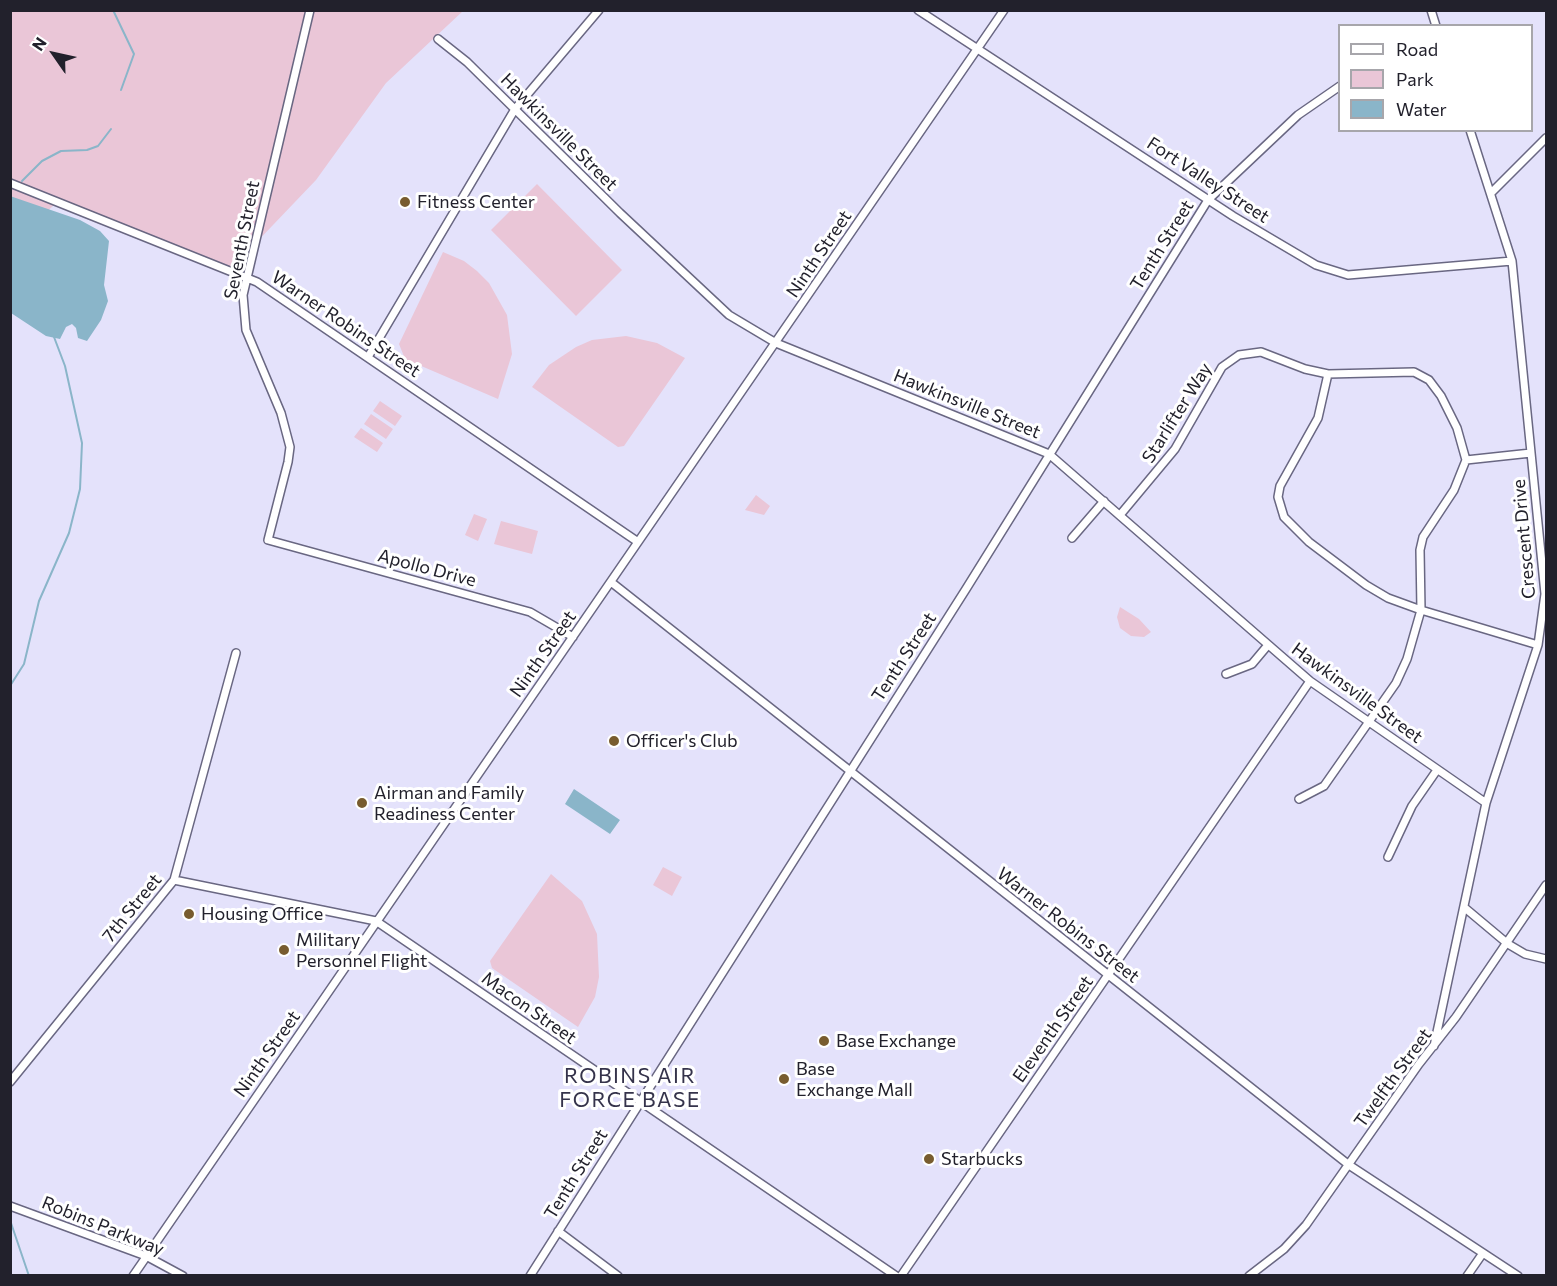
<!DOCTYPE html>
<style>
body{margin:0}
#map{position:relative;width:1557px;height:1286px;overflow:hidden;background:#e4e2fb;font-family:Commissioner,sans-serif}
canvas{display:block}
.frame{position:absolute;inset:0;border:12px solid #22212c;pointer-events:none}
.legend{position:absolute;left:1338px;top:24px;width:195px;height:108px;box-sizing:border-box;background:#fff;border:2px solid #a7a6ab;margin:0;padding:8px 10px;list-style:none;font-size:18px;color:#22212c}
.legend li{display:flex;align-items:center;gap:12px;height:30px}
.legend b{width:30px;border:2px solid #a7a6ab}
.north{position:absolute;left:24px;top:24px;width:60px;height:60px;-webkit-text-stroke:4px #fff;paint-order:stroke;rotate:304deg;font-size:16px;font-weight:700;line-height:24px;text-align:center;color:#22212c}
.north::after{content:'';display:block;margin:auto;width:21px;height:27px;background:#22212c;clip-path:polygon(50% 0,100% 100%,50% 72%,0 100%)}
</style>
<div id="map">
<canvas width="1557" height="1286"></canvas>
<div class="frame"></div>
<ul class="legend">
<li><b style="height:8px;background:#fff"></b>Road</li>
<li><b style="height:16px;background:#eac6d7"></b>Park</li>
<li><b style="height:16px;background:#8ab5c9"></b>Water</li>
</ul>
<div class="north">N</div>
</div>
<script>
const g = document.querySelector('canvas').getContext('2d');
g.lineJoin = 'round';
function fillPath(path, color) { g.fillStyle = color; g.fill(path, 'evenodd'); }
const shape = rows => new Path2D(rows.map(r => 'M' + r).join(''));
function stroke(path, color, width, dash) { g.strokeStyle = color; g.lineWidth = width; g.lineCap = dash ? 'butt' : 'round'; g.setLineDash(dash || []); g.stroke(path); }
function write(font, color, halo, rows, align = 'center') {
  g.font = font + ' Commissioner,sans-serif'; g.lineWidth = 6; g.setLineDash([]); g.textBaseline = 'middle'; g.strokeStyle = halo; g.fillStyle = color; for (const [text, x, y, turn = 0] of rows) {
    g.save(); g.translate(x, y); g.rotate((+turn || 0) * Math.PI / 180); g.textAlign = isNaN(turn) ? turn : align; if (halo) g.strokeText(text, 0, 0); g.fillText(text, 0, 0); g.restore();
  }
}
fillPath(shape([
 [11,11,463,11,386,83,316,180,230,270,54,205,11,245],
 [537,184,622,270,576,316,491,230],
 [443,252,464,261,477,271,489,283,507,315,512,354,498,399,405,359,399,344],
 [626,336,657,343,685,358,624,446,618,447,532,387,549,365,576,347,592,340],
 [380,401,402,416,395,426,373,411],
 [371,414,393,429,386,439,364,424],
 [361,428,383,443,377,452,354,437],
 [756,495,770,506,764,515,745,510],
 [474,514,487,519,478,541,465,535],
 [501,521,538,531,532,554,494,544],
 [1120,607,1139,619,1151,632,1144,637,1131,636,1120,628,1117,617],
 [663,867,682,877,672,896,653,885],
 [551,874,582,901,597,934,599,977,595,997,578,1027,492,968,490,961]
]), '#eac6d7');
fillPath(shape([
 [10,196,80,220,100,231,109,241,104,285,108,301,101,320,87,341,78,338,76,328,72,324,66,327,60,339,46,336,11,313],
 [574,789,620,820,610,834,565,804]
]), '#8ab5c9');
stroke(shape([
 [113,10,134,54,121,90],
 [22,181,42,161,61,151,87,150,98,146,111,129],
 [10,686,24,664,39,601,69,533,80,489,82,443,65,366,54,337],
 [11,1223,29,1276]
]), '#8ab5c9', 2);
const minor = shape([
 [310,10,243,295,246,330,281,413,290,447,288,462,268,540,530,612,573,637],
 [918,10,1233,216,1316,265,1348,275,1512,261],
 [1431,10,1436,26],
 [438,39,467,62,620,213,729,315,776,343,1049,454,1310,681,1486,803],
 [10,183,257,282,638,542],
 [1491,193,1546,138],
 [368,357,515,109,599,10],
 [1328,374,1318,418,1280,486,1278,497,1284,517,1309,542,1366,585,1388,598,1421,610,1538,645],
 [1466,460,1531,453],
 [1120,515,1175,449,1222,367,1239,355,1261,352,1305,369,1328,374,1414,372,1429,380,1441,396,1457,428,1466,460,1454,490,1423,537,1420,550,1421,610,1407,659,1396,683,1324,786,1299,799],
 [1072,538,1104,501],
 [611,582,1349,1165,1518,1276],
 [1226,674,1252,664,1268,645],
 [1388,857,1412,806,1437,770],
 [174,880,376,921,896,1276],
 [1465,908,1508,944,1525,954,1546,959],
 [1434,1046,1486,803,1538,645,1545,594,1512,261,1470,130],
 [10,1082,174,880,236,653],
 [10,1206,146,1256,183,1276],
 [558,1231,618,1276],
 [133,1276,1004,10],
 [530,1276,966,589,1208,200,1298,115,1340,86],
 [901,1276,1310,681],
 [1249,1276,1284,1249,1306,1225,1419,1064,1456,1017,1546,885],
 [1467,1276,1483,1253]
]);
stroke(minor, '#696782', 10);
stroke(minor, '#fff', 7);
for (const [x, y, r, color] of [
 [405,202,6,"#785c2f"],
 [614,741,6,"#785c2f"],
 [362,803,6,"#785c2f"],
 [189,914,6,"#785c2f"],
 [284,950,6,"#785c2f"],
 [824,1041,6,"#785c2f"],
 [784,1079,6,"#785c2f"],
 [929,1159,6,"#785c2f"]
]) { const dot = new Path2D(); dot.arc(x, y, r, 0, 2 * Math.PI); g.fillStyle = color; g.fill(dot); stroke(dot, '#fff', 2); }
write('18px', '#22212c', '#fff', [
 ["Hawkinsville Street",559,132,45],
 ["Fort Valley Street",1208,180,33],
 ["Seventh Street",242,240,-79],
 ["Tenth Street",1162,245,-58],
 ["Ninth Street",819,254,-56],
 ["Warner Robins Street",346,324,34],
 ["Hawkinsville Street",967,404,22],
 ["Starlifter Way",1177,413,-58],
 ["Crescent Drive",1524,539,-95],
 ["Apollo Drive",427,568,15],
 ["Ninth Street",543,654,-55],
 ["Tenth Street",904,657,-57],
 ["Hawkinsville Street",1357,693,36],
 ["7th Street",132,908,-51],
 ["Warner Robins Street",1068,925,38],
 ["Macon Street",529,1008,35],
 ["Eleventh Street",1053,1029,-55],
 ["Ninth Street",267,1054,-55],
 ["Twelfth Street",1393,1078,-54],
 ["Tenth Street",576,1174,-58],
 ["Robins Parkway",103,1226,22]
]);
write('18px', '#22212c', '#fff', [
 ["Fitness Center",417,202],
 ["Officer's Club",626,741],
 ["Airman and Family",374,793],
 ["Readiness Center",374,814],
 ["Housing Office",201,914],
 ["Military",296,940],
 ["Personnel Flight",296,961],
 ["Base Exchange",836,1041],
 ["Base",796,1069],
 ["Exchange Mall",796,1090],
 ["Starbucks",941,1159]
], 'left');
g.letterSpacing = '1.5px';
write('21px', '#35334b', '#fff', [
 ["ROBINS AIR",630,1076],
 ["FORCE BASE",630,1100]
]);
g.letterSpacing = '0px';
</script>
